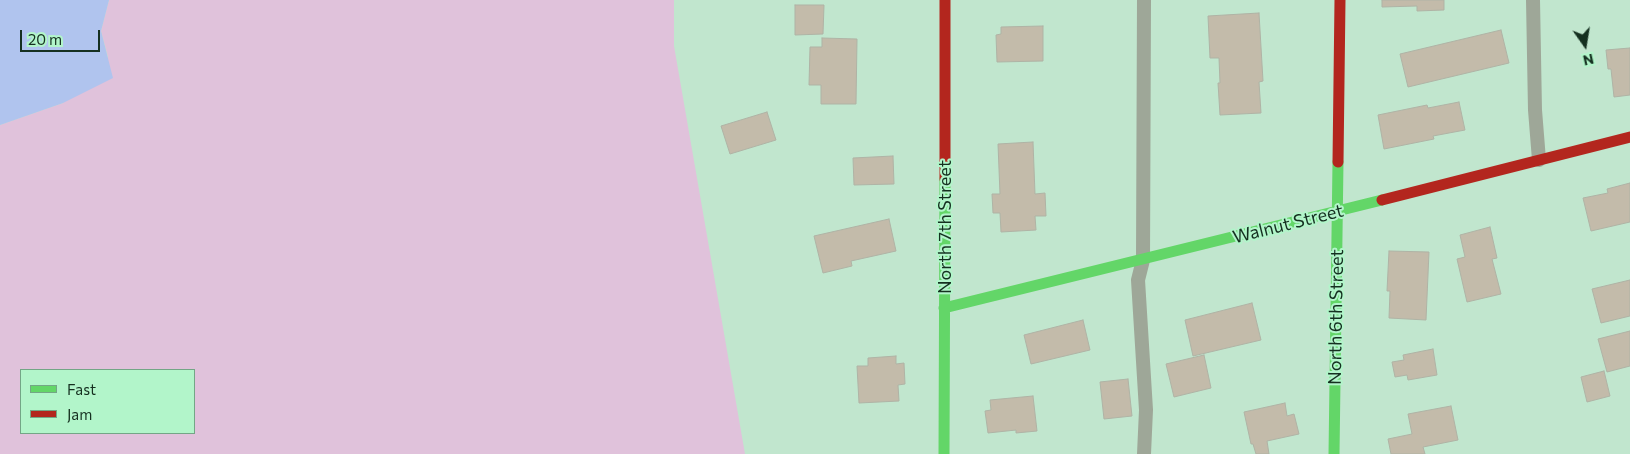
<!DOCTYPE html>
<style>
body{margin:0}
#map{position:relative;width:1630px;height:454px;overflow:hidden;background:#c1e6ce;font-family:Commissioner,sans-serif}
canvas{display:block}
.legend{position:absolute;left:20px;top:369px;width:175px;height:65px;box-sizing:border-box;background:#b2f5ca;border:1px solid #73a686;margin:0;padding:6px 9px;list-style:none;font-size:15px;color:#153020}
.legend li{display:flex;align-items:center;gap:10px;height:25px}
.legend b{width:25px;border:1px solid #73a686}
.north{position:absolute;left:1560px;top:20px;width:50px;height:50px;-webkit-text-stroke:4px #b2f5ca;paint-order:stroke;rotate:167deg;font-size:14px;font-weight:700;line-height:20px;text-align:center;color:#153020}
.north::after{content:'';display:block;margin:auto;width:18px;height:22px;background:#153020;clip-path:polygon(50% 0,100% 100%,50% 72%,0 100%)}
.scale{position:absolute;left:20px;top:30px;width:80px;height:22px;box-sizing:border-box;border:2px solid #153020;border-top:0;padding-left:6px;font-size:15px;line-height:18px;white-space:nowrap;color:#153020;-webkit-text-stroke:4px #b2f5ca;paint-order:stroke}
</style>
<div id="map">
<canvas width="1630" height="454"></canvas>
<ul class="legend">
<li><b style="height:6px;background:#63d668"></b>Fast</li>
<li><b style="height:6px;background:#b3261e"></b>Jam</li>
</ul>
<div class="north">N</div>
<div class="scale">20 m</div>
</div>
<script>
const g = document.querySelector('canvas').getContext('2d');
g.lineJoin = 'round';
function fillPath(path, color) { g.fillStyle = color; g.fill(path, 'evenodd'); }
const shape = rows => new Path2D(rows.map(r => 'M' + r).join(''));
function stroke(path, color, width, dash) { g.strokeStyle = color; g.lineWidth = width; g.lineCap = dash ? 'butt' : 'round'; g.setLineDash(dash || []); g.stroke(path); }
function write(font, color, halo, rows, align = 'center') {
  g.font = font + ' Commissioner,sans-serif'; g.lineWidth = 4; g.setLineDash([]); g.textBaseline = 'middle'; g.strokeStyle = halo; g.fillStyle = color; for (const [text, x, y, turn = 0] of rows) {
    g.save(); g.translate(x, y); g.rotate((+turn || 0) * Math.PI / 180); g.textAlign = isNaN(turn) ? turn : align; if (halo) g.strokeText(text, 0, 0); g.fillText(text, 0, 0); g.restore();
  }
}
fillPath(shape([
 [109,0,674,0,674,46,745,454,0,454,0,125,63,103,108,57,101,31],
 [21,370,194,370,194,433,21,433]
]), '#e0c2db');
fillPath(shape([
 [0,0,109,0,101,31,113,78,63,103,0,125]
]), '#b0c4ee');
const building = shape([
 [1382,0,1444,0,1444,10,1417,11,1417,6,1382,7,1382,0],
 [795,5,824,5,823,34,795,35,795,5],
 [1259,13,1263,81,1259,82,1261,113,1220,115,1218,83,1220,83,1219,58,1210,58,1208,16,1259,13],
 [1043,26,1043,61,997,62,996,35,1001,34,1001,27,1043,26],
 [1501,30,1509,63,1408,87,1400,54,1501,30],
 [822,38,857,39,856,104,821,104,821,85,809,85,810,47,822,47,822,38],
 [1630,48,1630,95,1614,97,1611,69,1608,69,1606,50,1630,48],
 [1459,102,1465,130,1433,136,1434,139,1384,149,1378,115,1427,105,1428,108,1459,102],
 [767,112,776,140,730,154,721,126,767,112],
 [1033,142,1035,194,1045,193,1046,216,1035,216,1036,230,1001,232,1000,213,993,213,992,194,1000,194,998,144,1033,142],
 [893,156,894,184,854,185,853,158,893,156],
 [1630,183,1630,222,1591,231,1583,198,1608,193,1607,189,1630,183],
 [889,219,896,251,851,261,852,266,823,273,814,236,889,219],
 [1490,227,1497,258,1492,259,1501,294,1467,302,1457,259,1465,257,1460,235,1490,227],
 [1389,251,1429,252,1426,320,1389,318,1390,291,1387,291,1389,251],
 [1630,280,1630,316,1601,323,1592,289,1630,280],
 [1252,303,1261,340,1193,356,1185,320,1252,303],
 [1083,320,1090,350,1031,364,1024,335,1083,320],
 [1630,331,1630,366,1607,372,1598,339,1630,331],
 [1433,349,1437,375,1408,380,1407,375,1395,377,1392,362,1404,360,1403,355,1433,349],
 [1204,355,1211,388,1174,397,1166,364,1204,355],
 [896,356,896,364,904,363,905,384,898,385,899,401,859,403,857,366,868,366,868,358,896,356],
 [1604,371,1610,396,1587,402,1581,377,1604,371],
 [1128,379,1132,416,1104,419,1100,382,1128,379],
 [1033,396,1037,431,1016,433,1016,430,988,433,985,411,991,410,990,400,1033,396],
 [1285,403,1287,416,1294,414,1299,434,1267,441,1269,454,1256,454,1253,444,1251,444,1244,412,1285,403],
 [1451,406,1458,440,1423,447,1425,454,1391,454,1388,439,1412,434,1408,414,1451,406]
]);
fillPath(building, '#c3bbaa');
stroke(building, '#afb3a5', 1);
stroke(shape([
 [1144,0,1143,260,1138,280,1146,410,1144,454],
 [1533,0,1535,110,1539,160]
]), '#9ea798', 14);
stroke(shape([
 [944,308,1382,200],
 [944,454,945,179],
 [1334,454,1338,162]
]), '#63d668', 11);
stroke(shape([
 [1338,162,1340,0],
 [945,179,945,0],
 [1382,200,1630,137]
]), '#b3261e', 11);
write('18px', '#153020', '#b2f5ca', [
 ["Walnut Street",1288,224,-14],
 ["North 7th Street",945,227,-90],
 ["North 6th Street",1336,317,-89]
]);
</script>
